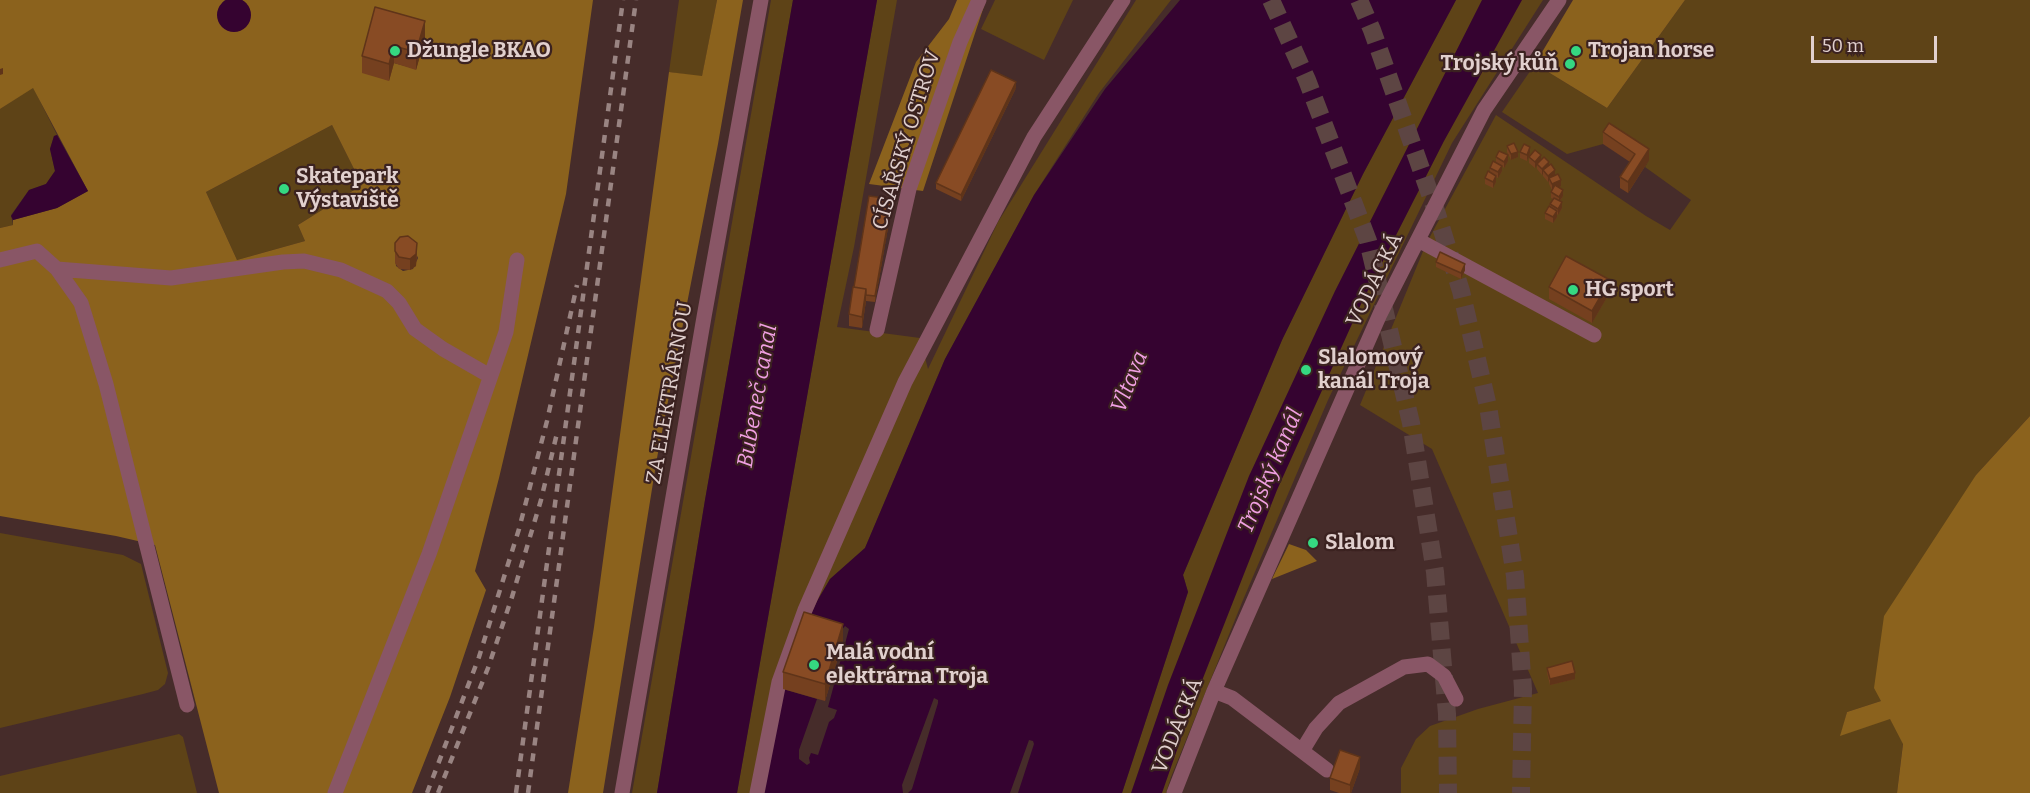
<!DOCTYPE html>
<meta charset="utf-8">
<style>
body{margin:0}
#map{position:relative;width:2030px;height:793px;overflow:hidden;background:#462c2a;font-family:Bitter,serif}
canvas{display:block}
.scale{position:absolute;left:1811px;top:36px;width:126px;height:27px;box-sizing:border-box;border:3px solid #e1d0ce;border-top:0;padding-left:8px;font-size:18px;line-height:21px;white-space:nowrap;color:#e1d0ce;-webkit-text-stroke:4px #3b2220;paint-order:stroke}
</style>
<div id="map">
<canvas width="2030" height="793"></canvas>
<div class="scale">50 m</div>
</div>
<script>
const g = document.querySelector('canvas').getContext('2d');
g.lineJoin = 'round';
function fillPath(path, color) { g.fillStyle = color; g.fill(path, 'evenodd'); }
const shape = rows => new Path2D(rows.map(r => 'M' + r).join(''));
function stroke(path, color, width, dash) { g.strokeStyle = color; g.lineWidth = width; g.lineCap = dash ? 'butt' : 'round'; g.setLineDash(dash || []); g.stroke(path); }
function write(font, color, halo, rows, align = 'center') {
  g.font = font + ' Bitter,serif'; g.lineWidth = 4.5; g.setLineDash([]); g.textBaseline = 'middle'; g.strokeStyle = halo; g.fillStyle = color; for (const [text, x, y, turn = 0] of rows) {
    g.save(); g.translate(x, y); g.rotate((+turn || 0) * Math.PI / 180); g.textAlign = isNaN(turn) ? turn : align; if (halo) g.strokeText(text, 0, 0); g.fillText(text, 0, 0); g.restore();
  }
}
fillPath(shape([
 [679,0,717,0,702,77,669,72],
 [771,0,793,0,705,500,657,793,632,793],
 [877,0,897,0,854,247,837,327,920,338,928,369,998,222,1136,0,1171,0,1099,93,1034,195,945,359,865,548,830,579,783,689,764,793,737,793],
 [995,0,1073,0,1044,60,981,29],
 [1456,0,1543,0,1452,143,1328,400,1243,600,1171,777,1166,793,1122,793,1188,592,1183,575,1282,340,1363,174],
 [1685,0,2030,0,2030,416,1976,475,1881,701,1847,712,1841,735,1890,718,1903,743,1897,793,1401,793,1401,768,1416,739,1430,726,1478,709,1538,693,1432,449,1360,405,1426,244,1496,115,1646,216,1670,230,1691,200,1645,167,1649,160,1609,134,1603,144,1567,154,1502,112,1535,64,1607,108],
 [33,87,57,135,54,136,50,149,55,171,46,184,29,190,11,215,13,225,0,228,0,109],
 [332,125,362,185,298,225,305,241,237,260,206,192],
 [0,533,123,555,141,564,168,673,165,684,158,690,143,694,0,728],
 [179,734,183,737,197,793,0,793,0,776]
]), '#5e4317');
fillPath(shape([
 [0,0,225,0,222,3,247,4,242,0,593,0,566,194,499,478,475,571,486,590,450,697,412,793,219,793,155,545,116,536,0,516,0,228,13,225,13,220,57,208,88,191,33,88,0,109],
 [424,38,416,69,394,63],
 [332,125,362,185,298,225,305,241,237,260,206,192],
 [415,251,418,258,413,269,403,271,396,266,395,255],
 [717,0,743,0,718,144,657,458,603,793,568,793,594,627,669,72,702,76],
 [957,0,986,0,923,191,869,184,916,62,949,19],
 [1573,0,1685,0,1607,108,1535,64],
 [2030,416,2030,793,1897,793,1903,744,1890,719,1840,736,1847,712,1881,701,1874,688,1884,616,1976,475],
 [1289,544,1306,550,1317,561,1272,579]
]), '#8b621d');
fillPath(shape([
 '217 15a17 17 0 1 1 34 0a17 17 0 1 1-34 0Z',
 [793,0,877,0,737,793,657,793,705,500],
 [1180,0,1456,0,1363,174,1282,340,1183,575,1188,592,1122,793,1018,793,1034,744,1033,741,1029,740,1010,793,908,793,912,789,938,703,938,700,934,698,902,785,903,793,764,793,783,689,817,699,799,750,799,759,807,765,810,763,809,758,811,753,818,755,829,722,834,718,837,710,828,707,849,629,845,626,834,639,804,629,817,601,830,579,865,548,945,359,1034,195,1105,89],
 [1482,0,1522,0,1444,141,1361,304,1277,490,1194,701,1162,793,1131,793,1168,685,1249,476,1335,291],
 [57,135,88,191,57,208,13,220,11,216,29,190,46,184,55,171,50,149,54,136]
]), '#350330');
stroke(shape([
 [1271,0,1307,80,1368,241,1411,423,1435,572,1447,714,1448,793],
 [1359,0,1372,30,1437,214,1461,291,1488,406,1515,576,1523,689,1521,793]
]), '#5d4543', 18, [18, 9]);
stroke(shape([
 [1418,240,1594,335],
 [0,260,37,251,57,269,81,303,106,384,187,705],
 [57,269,171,278,283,262,304,261,341,270,387,291,399,303,415,329,443,349,490,376],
 [877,330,909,189,960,42,979,0],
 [1214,691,1232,698,1327,770],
 [1302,751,1316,728,1339,703,1404,667,1428,664,1444,676,1456,699],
 [335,793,429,554,506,332,517,260],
 [622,793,704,317,761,0],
 [757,793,779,682,805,610,905,382,1034,137,1123,0],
 [1174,793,1214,691,1380,314,1484,110,1559,0]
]), '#895666', 15);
stroke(shape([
 [427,793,479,657,519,529,547,421,577,285],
 [438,793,488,668,512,597,541,500,558,429],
 [516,793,623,0],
 [528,793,636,0]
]), '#998482', 4.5, [8, 8]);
fillPath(shape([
 [375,7,425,38,416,70,394,63,389,81,362,73,362,56],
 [1016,88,961,201,936,189,936,183],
 [1603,132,1649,160,1628,193,1620,188,1620,177,1630,162,1603,144],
 [1507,146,1518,157,1511,160,1507,152],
 [1520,152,1530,153,1527,161,1520,158],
 [1496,157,1508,161,1504,168,1502,166,1502,171,1498,178,1496,177,1496,182,1493,188,1485,184,1485,178,1490,172,1490,168,1496,162],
 [1529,157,1541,160,1549,166,1561,186,1558,187,1563,196,1560,201,1562,208,1558,215,1557,214,1557,217,1553,223,1545,219,1545,213,1550,207,1550,204,1553,199,1551,198,1551,192,1552,190,1549,184,1549,181,1548,182,1543,176,1543,174,1542,175,1537,169,1537,165,1535,168,1529,163],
 [892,205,875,302,866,301,862,328,849,326,849,314,854,287],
 [395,243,417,254,416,266,410,270,399,269,395,263],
 [1436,262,1465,270,1461,279,1436,267],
 [1549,287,1610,292,1592,323,1549,299],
 [843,641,825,701,783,689,783,672],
 [1547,668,1575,679,1550,685,1547,673],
 [1360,768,1351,793,1339,793,1330,790,1330,778]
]), '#75401f');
fillPath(shape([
 [425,21,425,38,416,70,416,52],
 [394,46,394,63,389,81,389,64],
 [3,68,3,74,0,75,0,69],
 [1016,82,1016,88,961,201,961,195],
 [1530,147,1530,153,1527,161,1527,155],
 [1649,149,1649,160,1628,193,1628,182],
 [1518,152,1518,157,1511,160,1511,154],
 [1508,155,1508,161,1504,168,1504,162],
 [1541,155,1541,161,1535,168,1535,162],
 [1549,162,1549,168,1543,170,1543,174,1542,175,1542,169],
 [1502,166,1502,171,1498,178,1498,172],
 [1555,170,1555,176,1549,178,1549,181,1548,182,1548,176],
 [1496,176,1496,182,1493,188,1493,182],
 [1561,180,1561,186,1552,190,1552,184],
 [1563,190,1563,196,1559,202,1559,197],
 [892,199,892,205,875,302,875,296],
 [1562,202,1562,208,1558,215,1558,209],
 [1557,211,1557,217,1553,223,1553,217],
 [417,243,416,266,410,270,410,259],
 [1465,264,1465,270,1461,279,1461,273],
 [1610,280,1610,292,1592,323,1592,311],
 [866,289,866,301,862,328,862,317],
 [843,624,843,641,825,701,825,684],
 [1575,673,1575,679,1550,685,1550,679],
 [1360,757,1360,768,1351,793,1350,793,1350,785]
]), '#5f3419');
const building = shape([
 [375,7,425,21,416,52,394,46,389,64,362,56,375,7],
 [991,70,1016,82,961,195,936,183,991,70],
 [1609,123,1649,149,1628,182,1620,177,1635,154,1603,132,1609,123],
 [1514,143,1518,152,1511,154,1507,146,1514,143],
 [1524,144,1530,147,1527,155,1520,152,1524,144],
 [1535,150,1541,155,1535,162,1529,157,1535,150],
 [1499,151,1508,155,1504,162,1496,157,1499,151],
 [1544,157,1549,162,1542,169,1537,164,1544,157],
 [1493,161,1502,166,1498,172,1490,168,1493,161],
 [1551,164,1555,170,1548,176,1543,170,1551,164],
 [1488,171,1496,176,1493,182,1485,178,1488,171],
 [1558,174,1561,180,1552,184,1549,178,1558,174],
 [1555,185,1563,190,1559,197,1551,192,1555,185],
 [869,196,892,199,875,296,866,295,866,289,854,287,869,196],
 [1554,198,1562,202,1558,209,1550,204,1554,198],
 [1549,206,1557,211,1553,217,1545,213,1549,206],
 [408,236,417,243,416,254,410,259,399,257,395,251,395,243,400,237,408,236],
 [1440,252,1465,264,1461,273,1436,262,1440,252],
 [1566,256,1610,280,1592,311,1549,287,1566,256],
 [853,287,866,289,862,317,849,314,853,287],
 [804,612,843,624,825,684,783,672,804,612],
 [1572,661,1575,673,1550,679,1547,668,1572,661],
 [1340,750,1360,757,1350,785,1330,778,1340,750]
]);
fillPath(building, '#884b24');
stroke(building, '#5f3419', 1.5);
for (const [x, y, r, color] of [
 [395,51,6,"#35d881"],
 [1576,51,6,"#35d881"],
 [1570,64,6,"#35d881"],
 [284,189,6,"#35d881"],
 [1573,290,6,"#35d881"],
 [1306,370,6,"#35d881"],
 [1313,543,6,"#35d881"],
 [814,665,6,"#35d881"]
]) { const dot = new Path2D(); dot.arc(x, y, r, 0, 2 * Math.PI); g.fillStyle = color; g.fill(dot); stroke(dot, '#3b2220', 2); }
write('bold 21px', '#e1d0ce', '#3b2220', [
 ["Džungle BKAO",407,51],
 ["Trojan horse",1588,51],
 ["Trojský kůň",1558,64,"right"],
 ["Skatepark",296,177],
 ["Výstaviště",296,201],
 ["HG sport",1585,290],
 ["Slalomový",1318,358],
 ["kanál Troja",1318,382],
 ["Slalom",1325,543],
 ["Malá vodní",826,653],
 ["elektrárna Troja",826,677]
], 'left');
write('21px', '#e1d0ce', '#3b2220', [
 ["CÍSAŘSKÝ OSTROV",907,140,-73],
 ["VODÁCKÁ",1375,280,-64],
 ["ZA ELEKTRÁRNOU",670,393,-80],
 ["VODÁCKÁ",1178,726,-68]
]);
write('italic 22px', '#f09fe2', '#3b2220', [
 ["Vltava",1130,382,-68],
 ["Bubeneč canal",758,396,-80],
 ["Trojský kanál",1271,471,-67]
]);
</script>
